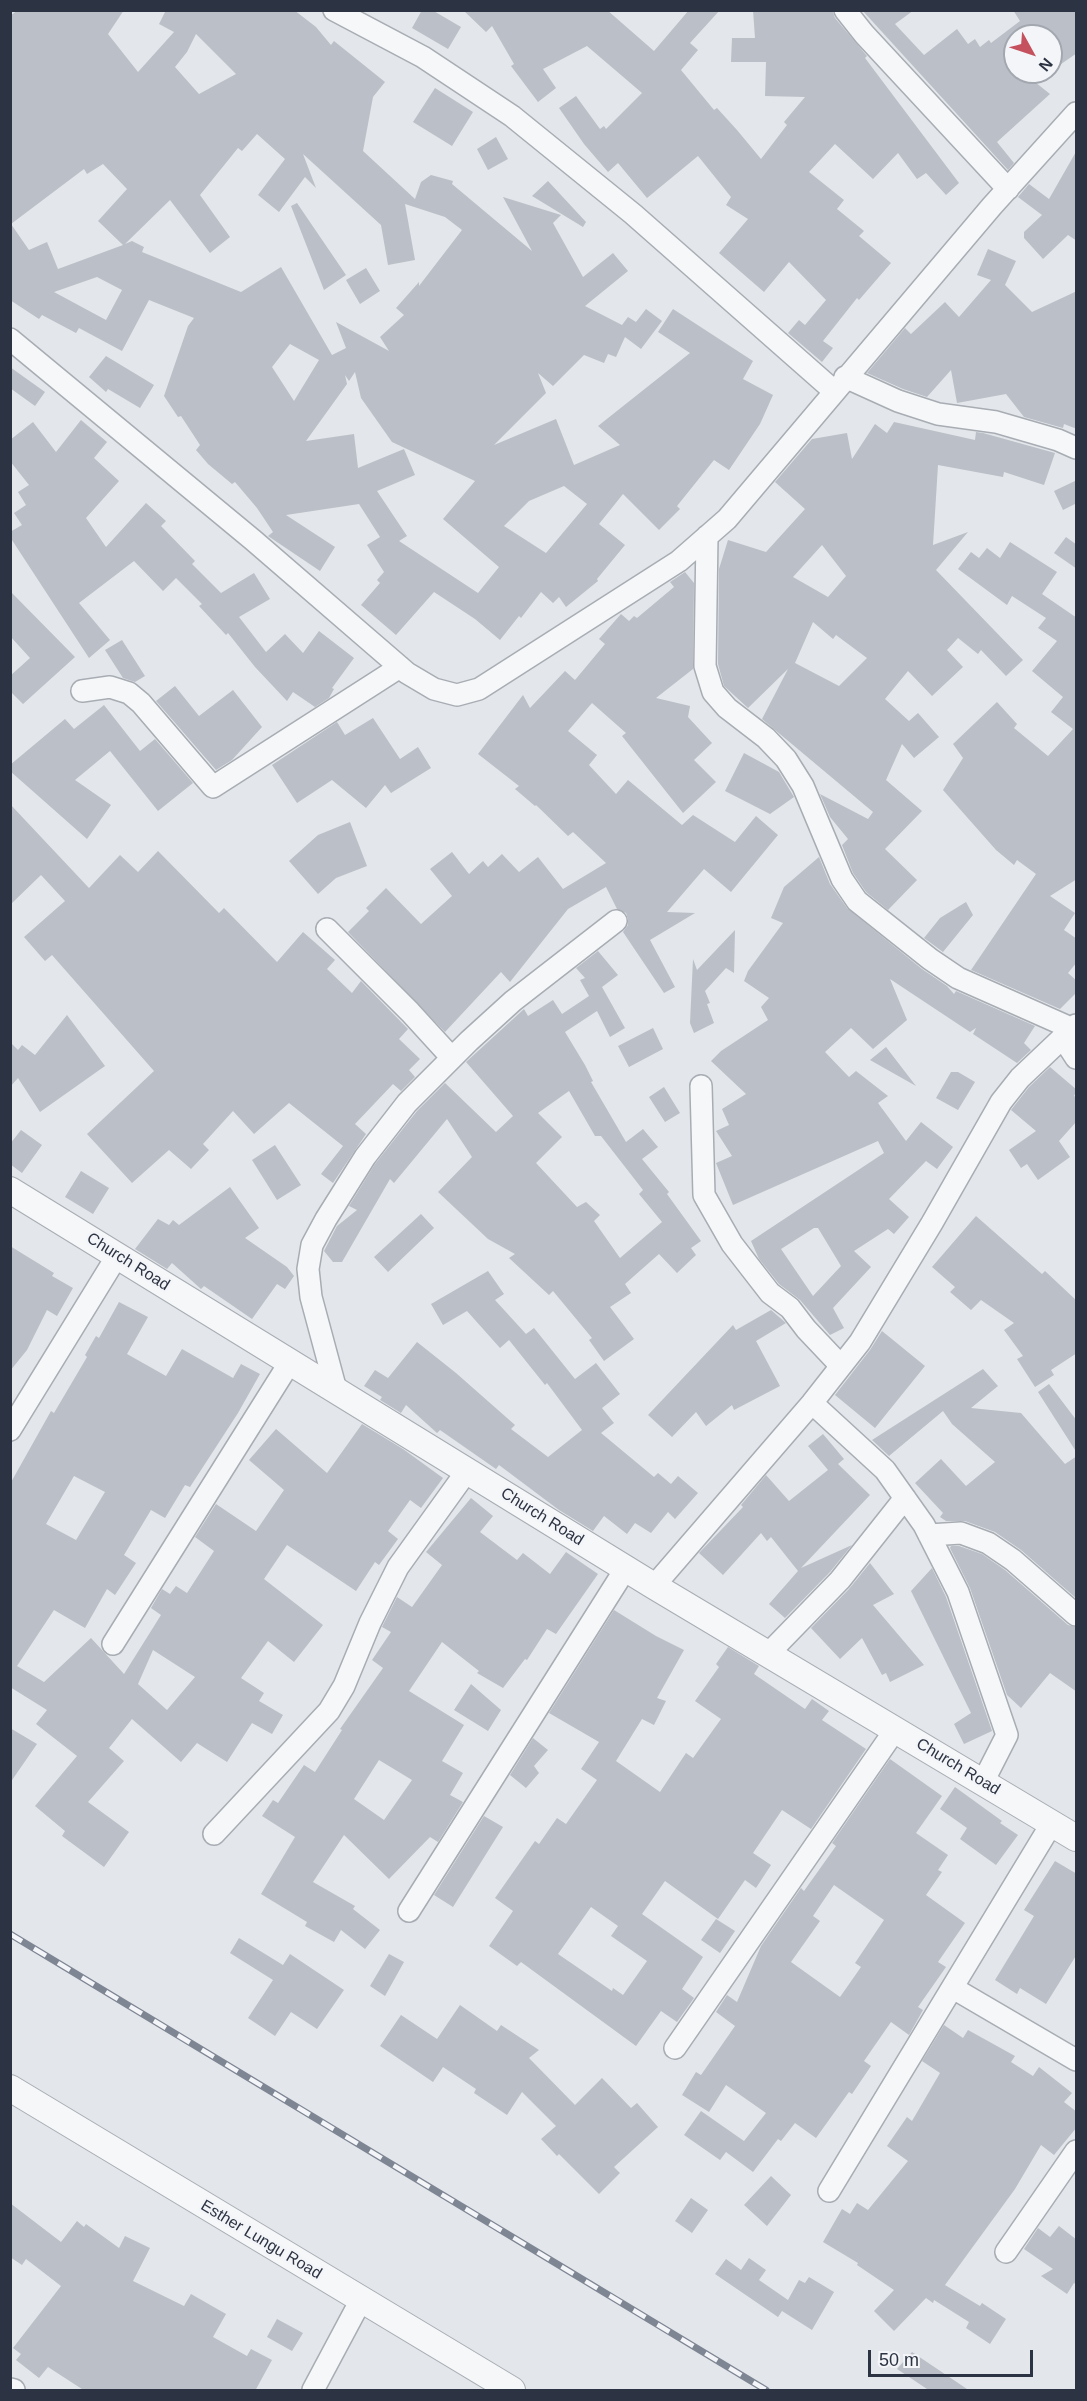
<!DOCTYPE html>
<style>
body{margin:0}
#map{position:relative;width:1087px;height:2401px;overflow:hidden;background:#e3e6ea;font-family:Helvetica,sans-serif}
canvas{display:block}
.frame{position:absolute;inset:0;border:12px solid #2c3342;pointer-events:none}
.north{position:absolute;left:1003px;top:24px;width:60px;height:60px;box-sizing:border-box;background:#f3f5f8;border:2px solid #a3a7af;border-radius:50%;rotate:130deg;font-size:16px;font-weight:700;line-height:24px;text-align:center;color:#2c3342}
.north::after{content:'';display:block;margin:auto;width:21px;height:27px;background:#c6515e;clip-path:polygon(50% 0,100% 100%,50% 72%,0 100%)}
.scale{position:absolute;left:868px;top:2350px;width:165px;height:27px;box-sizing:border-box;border:3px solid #2c3342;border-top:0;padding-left:8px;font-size:18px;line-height:21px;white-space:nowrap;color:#2c3342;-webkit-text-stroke:4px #f3f5f8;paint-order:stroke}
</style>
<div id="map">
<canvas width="1087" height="2401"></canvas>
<div class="frame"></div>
<div class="north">N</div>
<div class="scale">50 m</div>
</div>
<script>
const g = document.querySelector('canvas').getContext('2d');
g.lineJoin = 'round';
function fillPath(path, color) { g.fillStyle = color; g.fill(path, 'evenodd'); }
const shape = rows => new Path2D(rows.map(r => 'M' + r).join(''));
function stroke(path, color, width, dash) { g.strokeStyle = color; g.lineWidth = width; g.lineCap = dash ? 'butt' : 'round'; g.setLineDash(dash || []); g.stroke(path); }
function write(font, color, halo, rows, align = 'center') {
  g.font = font + ' Helvetica,sans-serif'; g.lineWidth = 5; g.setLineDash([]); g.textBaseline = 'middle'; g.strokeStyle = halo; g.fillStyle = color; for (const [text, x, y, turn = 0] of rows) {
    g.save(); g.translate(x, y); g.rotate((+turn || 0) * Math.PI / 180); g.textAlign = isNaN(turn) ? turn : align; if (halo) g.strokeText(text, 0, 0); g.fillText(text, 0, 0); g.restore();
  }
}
fillPath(shape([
 [18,10,124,10,108,34,138,72,174,32,159,24,166,10,294,10,316,27,331,45,334,41,385,82,373,97,363,151,415,199,421,182,431,175,453,181,452,184,532,251,503,197,561,215,553,223,583,277,613,253,628,271,585,306,622,325,628,317,636,322,646,309,662,321,641,349,625,337,616,357,608,354,604,363,584,355,553,386,538,373,546,393,494,445,556,419,574,465,620,445,598,426,690,353,658,332,673,309,753,361,743,379,773,395,760,424,729,470,714,460,677,506,680,509,659,530,623,494,599,524,625,545,597,579,598,581,566,607,559,597,553,603,541,592,521,618,519,616,500,640,475,619,434,592,396,635,361,605,380,583,377,580,384,572,367,545,380,537,359,504,286,515,335,547,320,571,268,536,273,532,257,508,235,482,232,484,208,464,196,450,200,445,181,416,178,417,164,396,188,326,194,318,149,300,122,351,79,328,76,333,42,315,39,319,10,300,10,16],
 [196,34,236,74,199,94,175,67,187,52],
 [257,134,285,159,258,195,279,212,305,177,316,188,303,154,381,225,388,265,415,260,405,204,445,217,462,230,419,286,419,282,396,308,404,315,380,337,389,351,336,322,346,348,332,355,281,267,241,292,142,252,144,247,132,241,125,244,170,200,210,253,230,237,200,195,238,148,242,151],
 [103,164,127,189,98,221,123,245,58,269,47,242,29,250,11,224,84,169,87,174],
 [97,277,122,290,106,320,54,292],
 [290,344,319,360,294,401,272,367],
 [355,372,361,398,392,442,475,481,443,519,499,567,478,593,399,541,407,536,377,491,415,475,404,449,358,468,354,434,306,441,347,384,345,375,349,381],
 [564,486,587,504,546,553,504,526,529,501],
 [422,10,432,10,461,27,448,49,412,28],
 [463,10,607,10,654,51,689,10,720,10,690,43,698,50,681,70,714,110,717,108,737,130,761,159,787,125,784,122,805,97,765,96,766,62,731,62,732,38,755,38,753,10,832,10,835,18,867,56,865,58,959,183,946,195,926,173,917,179,898,153,873,179,835,144,809,172,844,200,837,209,864,231,859,236,891,263,859,300,857,298,823,341,833,348,822,362,788,333,799,320,805,325,826,300,789,262,764,292,719,253,748,219,726,205,731,197,698,156,647,198,618,163,608,172,584,144,559,108,576,96,600,129,604,126,606,129,642,93,587,46,543,69,556,88,538,102,511,66,514,64,492,26,486,32],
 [862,10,914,10,895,24,924,55,957,29,968,44,975,39,980,47,989,40,991,43,1020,21,1013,10,1077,10,1077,53,1051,71,1051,36,1015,36,1015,72,1049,72,1035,82,1050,94,997,142,1014,163,1008,170],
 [435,88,473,112,452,146,413,122],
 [496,137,508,159,488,170,477,149],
 [1077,150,1077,241,1068,235,1043,259,1024,238,1024,232,1042,215,1018,197,1029,184,1049,199],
 [548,181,586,222,583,227,532,196],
 [297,203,346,275,324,290,291,206],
 [988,249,1016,261,1005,285,1032,312,1077,291,1077,429,1064,424,1063,428,1024,417,1006,394,957,403,951,370,927,397,903,389,867,373,905,328,911,334,945,302,959,317,991,280,977,275],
 [366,268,380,291,360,304,346,280],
 [106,356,154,385,140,408,108,389,106,392,89,377],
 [10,367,45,392,35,406,10,388],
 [81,420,107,442,94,458,119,481,86,518,106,547,146,503,166,521,161,526,195,561,192,564,221,593,254,573,270,599,239,617,266,652,285,634,303,653,319,631,354,658,332,688,334,689,329,698,315,707,293,692,287,701,255,667,228,633,226,635,199,606,202,604,176,578,163,591,134,561,79,603,110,640,89,658,10,537,10,532,22,525,14,513,26,505,18,492,29,485,10,461,10,440,33,422,56,452],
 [894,422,975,440,976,432,983,433,1055,453,1044,485,1004,472,1003,477,938,465,933,545,968,532,936,570,1023,660,1006,676,981,650,978,654,958,638,947,650,963,667,932,696,908,671,885,699,909,721,918,713,939,737,914,758,902,744,886,780,922,811,885,849,917,880,888,910,866,892,853,873,842,845,848,839,830,817,820,794,868,819,873,812,762,719,788,669,748,708,724,686,718,664,719,569,728,540,766,552,805,509,775,482,812,439,847,433,852,459,875,424,887,433],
 [822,545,846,576,828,597,793,577],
 [813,622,833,639,836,635,867,658,839,686,795,663],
 [1077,480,1077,503,1063,510,1054,491],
 [1066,537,1077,545,1077,569,1054,553],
 [1010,542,1057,572,1042,594,1077,618,1077,879,1050,896,1075,913,1064,930,1077,939,1077,962,1068,973,1077,981,1077,992,1060,1009,971,970,1036,874,1017,860,1014,865,996,850,943,790,963,758,953,744,997,702,1017,724,1014,728,1048,756,1073,729,1051,712,1063,697,1032,671,1057,641,1038,628,1046,618,1012,596,1007,605,958,569,971,552,979,558,987,548,1000,558],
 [685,572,694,583,693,669,656,698,690,706,688,717,712,743,694,760,716,782,683,813,622,736,626,733,592,703,568,731,597,755,589,765,616,794,628,780,682,825,693,815,735,842,756,816,778,835,731,892,704,869,667,912,695,913,650,940,675,987,664,993,623,932,628,925,628,919,626,913,617,909,606,887,568,909,510,982,501,972,445,1032,348,932,369,911,366,908,386,888,421,924,452,896,430,869,452,852,469,874,483,861,488,867,502,854,519,872,538,857,563,889,606,863,573,832,568,836,536,805,535,806,515,789,519,786,478,754,523,695,530,708,565,671,575,680,605,644,599,639,621,614,629,621,634,616,637,618,674,587,670,582],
 [10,591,75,657,23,704,10,691,10,676,30,658,10,636],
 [122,640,145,676,135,682,123,678,105,650],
 [175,686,199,716,233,690,262,727,232,760,216,770,156,701],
 [104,705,140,751,155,739,193,783,158,811,110,751,75,780,111,805,87,839,10,771,10,765,65,719,74,729],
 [373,718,400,759,418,747,431,768,391,793,385,785,366,808,332,780,297,803,272,765,337,722,345,735],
 [744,753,779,772,794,797,770,814,725,791],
 [10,804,89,888,120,855,138,872,158,851,219,913,224,908,277,962,303,932,335,960,327,969,352,993,361,981,408,1029,399,1039,420,1059,409,1070,415,1077,401,1091,393,1084,355,1124,366,1134,333,1183,321,1174,343,1146,289,1103,254,1134,233,1111,203,1144,209,1150,191,1169,169,1150,132,1183,87,1134,154,1071,52,955,45,961,24,937,65,901,41,875,10,905],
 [350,822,367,866,336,878,318,894,289,861,318,835],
 [819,857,830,884,847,908,922,969,947,986,954,994,956,991,1035,1026,1024,1043,1031,1050,1017,1063,973,1034,976,1028,970,1032,890,979,907,1020,873,1049,851,1028,825,1052,849,1077,856,1071,888,1096,878,1103,906,1141,921,1122,953,1147,937,1169,926,1161,889,1199,909,1217,894,1234,888,1229,854,1251,871,1267,833,1308,844,1328,830,1335,800,1300,779,1284,759,1259,751,1241,884,1153,878,1141,733,1205,716,1163,732,1156,716,1131,729,1125,722,1109,746,1094,711,1061,721,1051,768,1020,761,1007,769,998,744,981,748,971,783,923,771,918,784,887],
 [814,1228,818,1228,841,1266,813,1296,781,1249],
 [966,902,973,915,943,952,924,938,940,918],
 [735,930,734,973,726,968,705,991,710,1003,707,1004,714,1023,694,1033,690,1023,693,959,697,970],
 [598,951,618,975,602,987,625,1028,610,1037,597,1011,565,1032,585,1065,593,1081,591,1082,626,1142,643,1129,658,1147,642,1159,669,1192,667,1194,701,1241,691,1248,696,1255,677,1273,659,1254,625,1284,631,1293,610,1307,634,1339,604,1361,589,1340,592,1338,553,1291,549,1295,509,1258,515,1254,488,1239,438,1192,472,1157,447,1119,394,1183,390,1179,342,1262,333,1262,324,1251,337,1226,357,1210,349,1206,375,1164,417,1111,445,1083,496,1132,513,1116,466,1062,524,1009,528,1016,553,1000,562,1014,589,996,580,980,585,978,576,968],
 [569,1091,595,1136,601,1136,643,1190,639,1194,662,1222,620,1258,594,1221,600,1215,586,1202,577,1207,536,1163,562,1137,538,1113],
 [67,1015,105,1066,40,1112,18,1078,10,1087,10,1042,18,1050,22,1045,35,1055],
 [653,1028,663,1049,629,1067,618,1046],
 [886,1047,916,1086,870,1060],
 [1050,1067,1077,1090,1074,1096,1077,1098,1077,1121,1059,1141,1070,1157,1038,1180,1027,1164,1021,1168,1009,1150,1036,1131,1011,1110,1029,1087],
 [951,1072,958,1072,975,1082,958,1110,936,1098],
 [664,1087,680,1113,665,1122,649,1097],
 [21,1130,42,1145,22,1173,10,1164,10,1144],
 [275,1145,301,1185,277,1200,252,1160],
 [81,1171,109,1188,93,1214,65,1197],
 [230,1187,259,1228,245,1238,287,1267,294,1276,285,1289,277,1284,252,1319,204,1286,201,1289,172,1263,167,1269,135,1249,158,1219,169,1225,173,1220,179,1225],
 [421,1214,434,1228,388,1272,374,1257],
 [976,1216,1042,1274,1045,1271,1077,1301,1077,1353,1051,1370,1054,1375,1035,1387,1017,1359,1023,1356,1004,1330,1014,1323,981,1300,971,1310,950,1292,955,1287,932,1267],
 [10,1246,54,1273,52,1276,73,1288,57,1316,47,1310,27,1350,10,1371],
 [488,1271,504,1294,495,1300,526,1334,534,1328,575,1379,596,1363,620,1394,602,1408,614,1423,601,1433,654,1477,658,1473,671,1484,678,1476,698,1493,675,1519,668,1512,651,1533,635,1523,627,1534,604,1516,593,1531,559,1510,499,1465,496,1469,440,1430,437,1433,406,1405,401,1413,380,1400,382,1397,364,1386,375,1370,388,1378,417,1342,456,1373,515,1425,511,1429,548,1457,582,1430,547,1383,545,1385,509,1340,500,1348,467,1311,443,1325,431,1304],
 [119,1302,148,1317,127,1354,166,1376,182,1349,233,1378,241,1364,260,1374,238,1413,190,1487,185,1485,165,1518,151,1510,124,1555,136,1563,115,1595,107,1589,85,1628,54,1610,17,1666,44,1682,91,1638,124,1674,161,1615,151,1608,162,1589,170,1594,176,1586,187,1593,214,1551,195,1537,216,1504,256,1531,284,1490,249,1460,276,1429,327,1473,362,1424,403,1449,443,1478,421,1508,410,1500,388,1531,398,1539,379,1565,375,1562,356,1591,287,1545,264,1579,323,1625,294,1662,268,1641,241,1678,264,1693,259,1701,283,1715,272,1734,252,1723,227,1762,197,1743,181,1762,132,1719,109,1748,124,1761,88,1802,129,1832,104,1867,62,1836,65,1831,35,1806,77,1756,36,1724,47,1710,10,1687,10,1484,51,1411,54,1413,87,1357,85,1355,96,1336,99,1338],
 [74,1476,105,1492,76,1540,46,1524],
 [153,1650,195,1677,167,1710,138,1684],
 [771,1310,786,1323,756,1341,780,1386,734,1410,732,1405,706,1426,696,1412,672,1437,648,1415,733,1325,736,1330],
 [882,1331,925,1366,875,1428,835,1395,870,1350],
 [983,1369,998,1386,971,1408,1021,1413,1065,1464,1077,1456,1077,1599,1021,1550,995,1532,965,1521,946,1521,940,1517,943,1513,915,1483,941,1459,966,1486,995,1462,952,1424,943,1411,889,1456,872,1440],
 [1049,1384,1077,1421,1077,1453,1038,1392],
 [823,1434,844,1459,838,1464,870,1495,801,1568,852,1545,830,1572,785,1618,769,1604,798,1571,771,1537,767,1541,761,1533,723,1575,699,1553,743,1507,741,1505,766,1475,789,1501,828,1470,808,1446],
 [471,1498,493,1516,480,1532,517,1560,523,1553,550,1574,566,1552,598,1574,556,1634,547,1629,527,1660,525,1659,503,1688,477,1673,479,1671,442,1642,409,1691,464,1725,442,1761,463,1773,450,1795,463,1802,438,1842,430,1837,389,1879,344,1835,313,1882,355,1906,353,1909,380,1930,365,1949,341,1930,334,1942,305,1926,307,1922,261,1894,295,1837,262,1816,273,1800,278,1803,304,1765,315,1772,342,1730,340,1729,383,1668,372,1660,391,1632,382,1627,397,1597,412,1607,442,1565,426,1552],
 [379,1760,412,1780,384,1820,354,1799],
 [951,1546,959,1546,982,1554,1005,1570,1068,1625,1077,1627,1077,1692,1050,1673,1021,1708,1007,1695,970,1588,950,1548],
 [870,1563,894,1594,873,1605,924,1665,890,1682,886,1673,882,1675,862,1638,840,1659,811,1628,849,1589],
 [932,1568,946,1597,992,1731,964,1744,954,1724,971,1713,911,1591],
 [614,1610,656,1636,684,1650,657,1698,666,1701,654,1725,642,1719,616,1761,660,1792,686,1753,693,1758,721,1719,695,1701,719,1667,716,1664,728,1647,759,1666,754,1674,805,1709,812,1699,829,1711,822,1720,866,1749,811,1829,782,1810,753,1853,771,1865,756,1888,745,1880,718,1919,665,1881,642,1914,703,1957,682,1989,694,1998,677,2022,661,2011,636,2046,521,1962,517,1966,489,1946,513,1911,495,1898,535,1841,539,1844,557,1818,566,1824,597,1780,581,1769,599,1742,549,1713],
 [591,1907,618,1926,611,1936,647,1961,623,1995,613,1988,612,1991,558,1954],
 [471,1684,501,1710,488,1731,454,1710],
 [10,1728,37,1744,10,1783],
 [533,1738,548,1750,534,1766,539,1773,526,1788,510,1775],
 [890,1759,942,1796,916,1833,948,1855,938,1870,942,1872,926,1895,965,1923,938,1962,946,1967,918,2007,923,2010,909,2035,891,2022,864,2061,871,2066,852,2094,849,2092,816,2138,795,2123,781,2141,778,2139,753,2172,726,2152,720,2160,684,2135,701,2111,744,2141,766,2113,726,2085,709,2112,682,2095,696,2072,701,2075,735,2026,716,2012,727,1995,737,2002,761,1946,801,1888,804,1891,836,1846,832,1843],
 [834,1885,884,1920,855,1963,861,1967,840,1997,791,1962,820,1921,813,1916],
 [955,1787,1002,1821,1000,1823,1018,1835,996,1865,960,1839,967,1828,940,1809],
 [484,1816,503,1827,453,1907,434,1895],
 [1055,1861,1077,1874,1077,1954,1046,2004,1020,1988,1017,1994,995,1980,1034,1916,1024,1910],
 [716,1919,735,1931,720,1953,701,1940],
 [239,1938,283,1965,290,1954,344,1990,317,2029,291,2012,275,2036,248,2018,273,1980,230,1953],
 [389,1954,404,1962,385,1996,370,1986],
 [460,2005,497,2031,501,2025,539,2050,529,2058,575,2105,602,2078,631,2108,637,2103,658,2127,614,2167,620,2173,599,2194,559,2154,557,2156,541,2139,556,2126,522,2092,507,2115,474,2093,476,2089,443,2067,433,2082,380,2046,401,2015,437,2039],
 [944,2025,963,2038,968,2030,1015,2056,1011,2062,1033,2076,1039,2067,1072,2093,1064,2102,1077,2112,1077,2127,1054,2155,1041,2145,1015,2189,945,2285,980,2306,982,2303,1006,2319,990,2344,966,2328,969,2322,934,2300,933,2303,926,2298,894,2331,874,2311,894,2290,857,2265,858,2263,823,2242,842,2209,850,2214,857,2203,868,2210,908,2161,887,2146,907,2117,912,2121,940,2073,922,2061],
 [771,2176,791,2195,767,2226,744,2205],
 [691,2198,708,2210,692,2233,675,2221],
 [10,2203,61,2242,77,2221,84,2227,86,2224,119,2248,125,2236,150,2248,133,2281,184,2306,191,2294,226,2314,213,2337,247,2356,251,2349,272,2360,255,2391,85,2391,48,2367,39,2378,16,2360,21,2354,13,2348,61,2286,26,2259,22,2265,10,2257],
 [1059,2226,1077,2240,1077,2285,1074,2283,1067,2294,1041,2276,1053,2269,1024,2249,1038,2228,1050,2237],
 [749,2258,766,2270,759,2280,788,2300,799,2280,805,2283,809,2277,834,2292,812,2330,782,2311,778,2317,715,2274,726,2259,741,2270],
 [277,2319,303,2333,292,2351,267,2337],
 [912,2352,970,2391,930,2391,897,2369]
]), '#bbbfc7');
const minor = shape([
 [334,10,423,57,512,116,633,214,834,391],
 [845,10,864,34,1008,189],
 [10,339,253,540,407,673,434,689,457,695,479,689,679,561,727,519,992,206,1076,113],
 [845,377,898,401,938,414,996,422,1058,440,1076,448],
 [707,536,705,666,713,692,727,708,766,738,786,759,803,786,842,879,857,901,930,959,958,978,1073,1029],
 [82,691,110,687,129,693,141,703,213,787,400,667],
 [327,929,410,1012,452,1058],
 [1063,1038,1076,1058],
 [701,1086,704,1195,732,1244,770,1293,790,1308,806,1329,841,1366],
 [336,1390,311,1297,308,1269,312,1245,326,1219,365,1157,407,1103,469,1041,513,1001,616,921],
 [812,1403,885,1470,924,1525,958,1592,1007,1735,983,1782],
 [10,1430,117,1256],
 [929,1535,961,1533,988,1543,1013,1560,1076,1615],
 [654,1586,812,1403,860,1342,932,1223,1001,1102,1020,1078,1076,1025],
 [113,1644,290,1362],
 [768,1654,840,1580,905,1498],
 [214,1834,329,1711,344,1686,370,1623,398,1567,467,1471],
 [409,1911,626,1568],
 [953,1988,1076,2060],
 [675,2048,895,1730],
 [829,2191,1052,1823],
 [1006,2252,1076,2151],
 [10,2389,14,2390],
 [313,2390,361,2300]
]);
const tertiary = shape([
 [10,1190,654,1586,1076,1838],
 [10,2088,512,2390]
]);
stroke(minor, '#a8adb4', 24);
stroke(tertiary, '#a8adb4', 28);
stroke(minor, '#f6f7f9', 21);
stroke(tertiary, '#f6f7f9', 26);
const rail = shape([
 [10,1934,766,2390]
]);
stroke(rail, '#7e8593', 7);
stroke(rail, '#f3f5f8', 4.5, [14]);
write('16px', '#2c3342', '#f3f5f8', [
 ["Church Road",128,1262,32],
 ["Church Road",542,1517,32],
 ["Church Road",958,1767,31],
 ["Esther Lungu Road",261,2240,31]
]);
</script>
